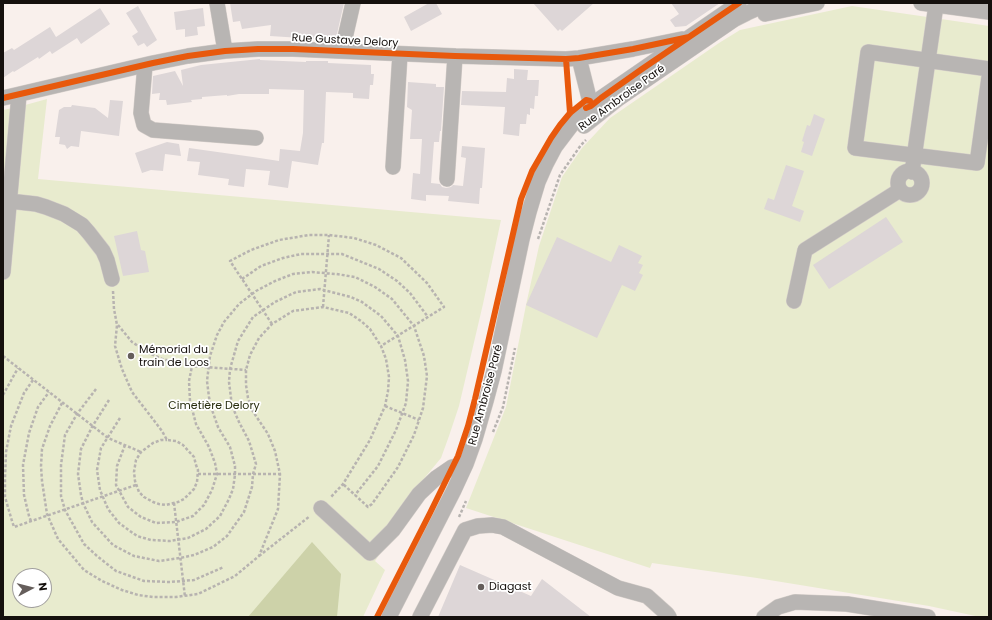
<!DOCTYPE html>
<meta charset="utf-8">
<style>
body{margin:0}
#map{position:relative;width:992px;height:620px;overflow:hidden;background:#f9f0ec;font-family:Poppins,sans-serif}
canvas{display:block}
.frame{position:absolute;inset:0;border:4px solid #15100d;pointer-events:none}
.north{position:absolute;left:12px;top:568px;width:40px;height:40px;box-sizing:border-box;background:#fff;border:1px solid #a19f9e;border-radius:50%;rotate:83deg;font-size:11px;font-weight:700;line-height:16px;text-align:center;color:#15100d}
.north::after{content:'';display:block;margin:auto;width:14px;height:18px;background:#655e5b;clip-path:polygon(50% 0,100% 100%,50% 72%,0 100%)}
</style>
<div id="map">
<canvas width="992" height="620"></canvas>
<div class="frame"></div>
<div class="north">N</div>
</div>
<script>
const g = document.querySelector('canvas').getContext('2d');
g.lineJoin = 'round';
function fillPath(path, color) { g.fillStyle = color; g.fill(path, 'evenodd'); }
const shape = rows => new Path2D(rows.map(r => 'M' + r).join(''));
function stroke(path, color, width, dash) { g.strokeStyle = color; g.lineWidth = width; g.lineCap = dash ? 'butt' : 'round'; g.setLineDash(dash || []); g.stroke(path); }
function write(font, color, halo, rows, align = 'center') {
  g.font = font + ' Poppins,sans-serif'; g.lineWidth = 3.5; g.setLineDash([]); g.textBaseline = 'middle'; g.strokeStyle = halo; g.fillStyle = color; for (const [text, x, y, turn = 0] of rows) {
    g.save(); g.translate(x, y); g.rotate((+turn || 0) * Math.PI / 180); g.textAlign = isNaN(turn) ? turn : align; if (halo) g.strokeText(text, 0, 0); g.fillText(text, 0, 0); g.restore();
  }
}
fillPath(shape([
 [852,6,989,26,989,617,980,617,929,606,757,578,652,563,650,568,466,508,506,407,526,305,539,246,562,177,582,148,610,118,719,43,740,30],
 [47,99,38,179,501,220,483,304,459,406,449,436,441,458,408,498,395,532,375,561,385,570,363,617,3,617,3,110,18,107],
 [20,576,44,576,44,600,20,600]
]), '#e8ebce');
fillPath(shape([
 [312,542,341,574,337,617,248,617]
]), '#cdd2a9');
fillPath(shape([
 [230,3,344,3,336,38,333,40,270,36,271,25,242,29,240,21,233,22],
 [429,3,436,3,442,14,411,31,404,17],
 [533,3,594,3,562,31,560,29,558,31],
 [671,3,720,3,686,26,675,27,670,20,679,14],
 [138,6,157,40,147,47,144,43,138,46,132,36,138,32,126,13],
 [100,8,110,24,81,44,77,38,52,54,50,51,39,59,38,57,14,72,13,71,3,78,3,53,12,48,14,50,50,27,56,37],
 [203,8,205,26,197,27,198,35,185,37,185,29,176,30,174,12],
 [260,59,260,60,306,62,306,61,328,61,328,63,371,65,371,74,374,74,373,85,370,85,369,99,353,98,353,93,326,92,324,143,322,143,318,165,292,161,288,188,268,185,270,171,246,169,244,187,228,185,229,179,198,175,200,162,187,161,189,148,253,157,279,161,280,149,300,151,303,133,304,90,269,89,269,94,239,94,227,96,227,95,202,97,202,99,191,100,192,102,167,105,166,100,159,100,160,93,152,94,153,76,175,71,183,86,181,70,201,65],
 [514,69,528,70,527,80,539,80,538,96,535,96,534,109,530,108,530,115,527,114,526,124,520,124,519,136,503,134,505,107,461,105,462,91,506,92,507,78,514,79],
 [408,82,436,84,436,87,444,87,441,131,440,131,439,142,434,142,431,183,440,184,442,187,446,188,451,187,453,185,463,186,466,158,461,157,462,146,485,148,482,188,480,188,479,204,448,201,449,196,426,195,426,201,411,199,413,173,420,174,422,139,410,139,412,110,407,107],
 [110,100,123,101,119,136,81,131,79,147,71,146,67,149,65,145,59,144,60,137,55,137,59,110,64,107,71,107,72,105,95,108,108,118],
 [814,114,825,119,812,156,801,152,804,142,802,141,807,125,810,126],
 [167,142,179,144,181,156,165,154,163,171,151,170,142,173,135,153],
 [786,165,804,171,792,206,804,211,800,222,764,209,768,198,774,200],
 [886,217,903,242,829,289,813,265],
 [137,231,141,250,145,251,149,272,123,276,114,236],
 [557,237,611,262,619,245,642,256,638,263,643,265,639,273,643,275,635,291,622,285,597,338,526,305],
 [460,565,531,596,542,579,591,617,438,617]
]), '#ddd6d7');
const minor = shape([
 [217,3,225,51],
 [921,3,989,12],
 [765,14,817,3],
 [342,51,353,3],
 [579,58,591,106,593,111,596,113],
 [145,65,141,113,144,125,153,130,256,138],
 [989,69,868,52,855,148,977,163,989,77],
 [3,98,153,63,188,56,225,51,258,49,293,49,455,56,566,59,579,58,633,49,682,39],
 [584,126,618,99,735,19,747,13,756,9,778,3],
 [393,167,400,54],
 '898 183a12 12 0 1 1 24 0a12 12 0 1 1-24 0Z',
 [912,172,936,5],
 [447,179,455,56],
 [9,201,36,204,46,207,64,214,82,225,89,233,103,251,107,260,112,279],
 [3,272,19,95],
 [794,301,805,250,900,190],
 [321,508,370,553,393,530,419,494,436,478,452,467,466,464],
 [389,617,454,490,466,464,475,439,486,401,494,371,522,239,529,212,538,182,546,164,555,147,574,122,586,111,601,98,739,3],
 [420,617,465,530,478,526,492,525,503,527,618,588,647,596,667,614,669,617],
 [764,617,778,607,795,602,847,604,928,617]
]);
stroke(minor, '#d4cdc9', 16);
stroke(shape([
 [538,239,560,175,581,145,586,140],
 [242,279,261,266,283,258,301,254,342,254,379,269,397,281,410,293,428,317],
 [113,291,114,309,117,325,115,346,122,369,132,392,149,414,162,431,167,440,176,441,183,445,194,457,196,465,198,470,197,482,194,489,184,499,178,502,166,505,159,504,153,502,144,497,139,492,135,481,134,472,136,460,141,452,153,443,161,440,167,440],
 [323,307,329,235],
 [272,324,230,261,251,250,279,240,309,235,329,235,354,238,376,245,401,258,427,283,444,307,381,346],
 [118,325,132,342,147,352,162,359,192,366,246,370],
 [3,356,108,438,141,452],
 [33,380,24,393,11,426,6,452,5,478,5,497,12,521,14,527,136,485],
 [96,389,77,414,65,435,61,465,61,496,65,510,84,544,97,556,116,571,144,581,170,582,194,580,224,567],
 [3,395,18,368],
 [109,400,92,427,81,449,78,474,81,495,83,503,92,522,113,545,134,556,159,561,180,558,194,555,213,547,227,536,244,512,252,487,253,474,256,464,249,441,239,422,232,406,229,382,230,369,238,341,253,317,275,302,296,292,320,289,351,297,362,302,381,316,398,336,405,360,408,381,406,403,396,430,378,466,355,495],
 [62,403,50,426,42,449,41,466,42,481,47,514,58,539,84,570,102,581,122,590,138,595,153,597,176,597,198,594,235,576,259,556,278,509,280,474,275,451,268,434,252,410,248,398,246,385,246,370,250,355,259,338,272,324,293,311,323,307,349,313,361,321,370,329,381,346,386,359,389,377,388,391,385,406,370,440,343,484,330,498],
 [385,406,419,420],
 [120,418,101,448,97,470,100,490,108,509,119,523,137,536,151,540,170,541,188,538,206,529,220,516,229,499,233,489,235,475,235,466,230,447,218,427,211,407,209,397,207,381,210,356,217,335,224,322,239,304,256,291,275,281,293,274,312,272,336,274,355,277,375,287,392,299,414,326,424,356,427,376,423,408,414,435,398,467,372,504,368,507,343,484],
 [493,432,503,407,515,348],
 [125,445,117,466,116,485,128,507,141,517,156,523,176,522,193,516,204,505,212,490,217,474,215,463,209,447,196,424,190,401,189,381,192,366],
 [198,474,280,474],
 [174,503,185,597],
 [459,517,466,501],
 [31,521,29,516,24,495,23,465,29,433,38,407,49,392],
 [259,556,310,516]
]), '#b7b3b0', 2.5, [3, 2]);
stroke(minor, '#b8b5b3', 15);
stroke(shape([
 [566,59,570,113],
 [3,98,153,63,188,56,225,51,258,49,293,49,455,56,566,59,579,58,633,49,689,37],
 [586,108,591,106,601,98,642,69,739,3],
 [377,617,430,513,458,456,468,426,475,399,521,199,532,171,551,138,560,125,570,113,586,100,590,101]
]), '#e8590c', 6);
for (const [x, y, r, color] of [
 [131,356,4,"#655e5b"],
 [481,587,4,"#655e5b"]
]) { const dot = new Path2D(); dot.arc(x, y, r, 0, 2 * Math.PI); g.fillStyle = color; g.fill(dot); stroke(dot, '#fff', 1.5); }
write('11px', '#15100d', '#fff', [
 ["Rue Gustave Delory",345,41,3],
 ["Rue Ambroise Paré",622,98,-36],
 ["Rue Ambroise Paré",486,395,-75]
]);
write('11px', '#15100d', '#fff', [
 ["Mémorial du",139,350],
 ["train de Loos",139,363],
 ["Diagast",489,587]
], 'left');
write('11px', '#272d0e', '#fff', [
 ["Cimetière Delory",214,406]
]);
</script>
